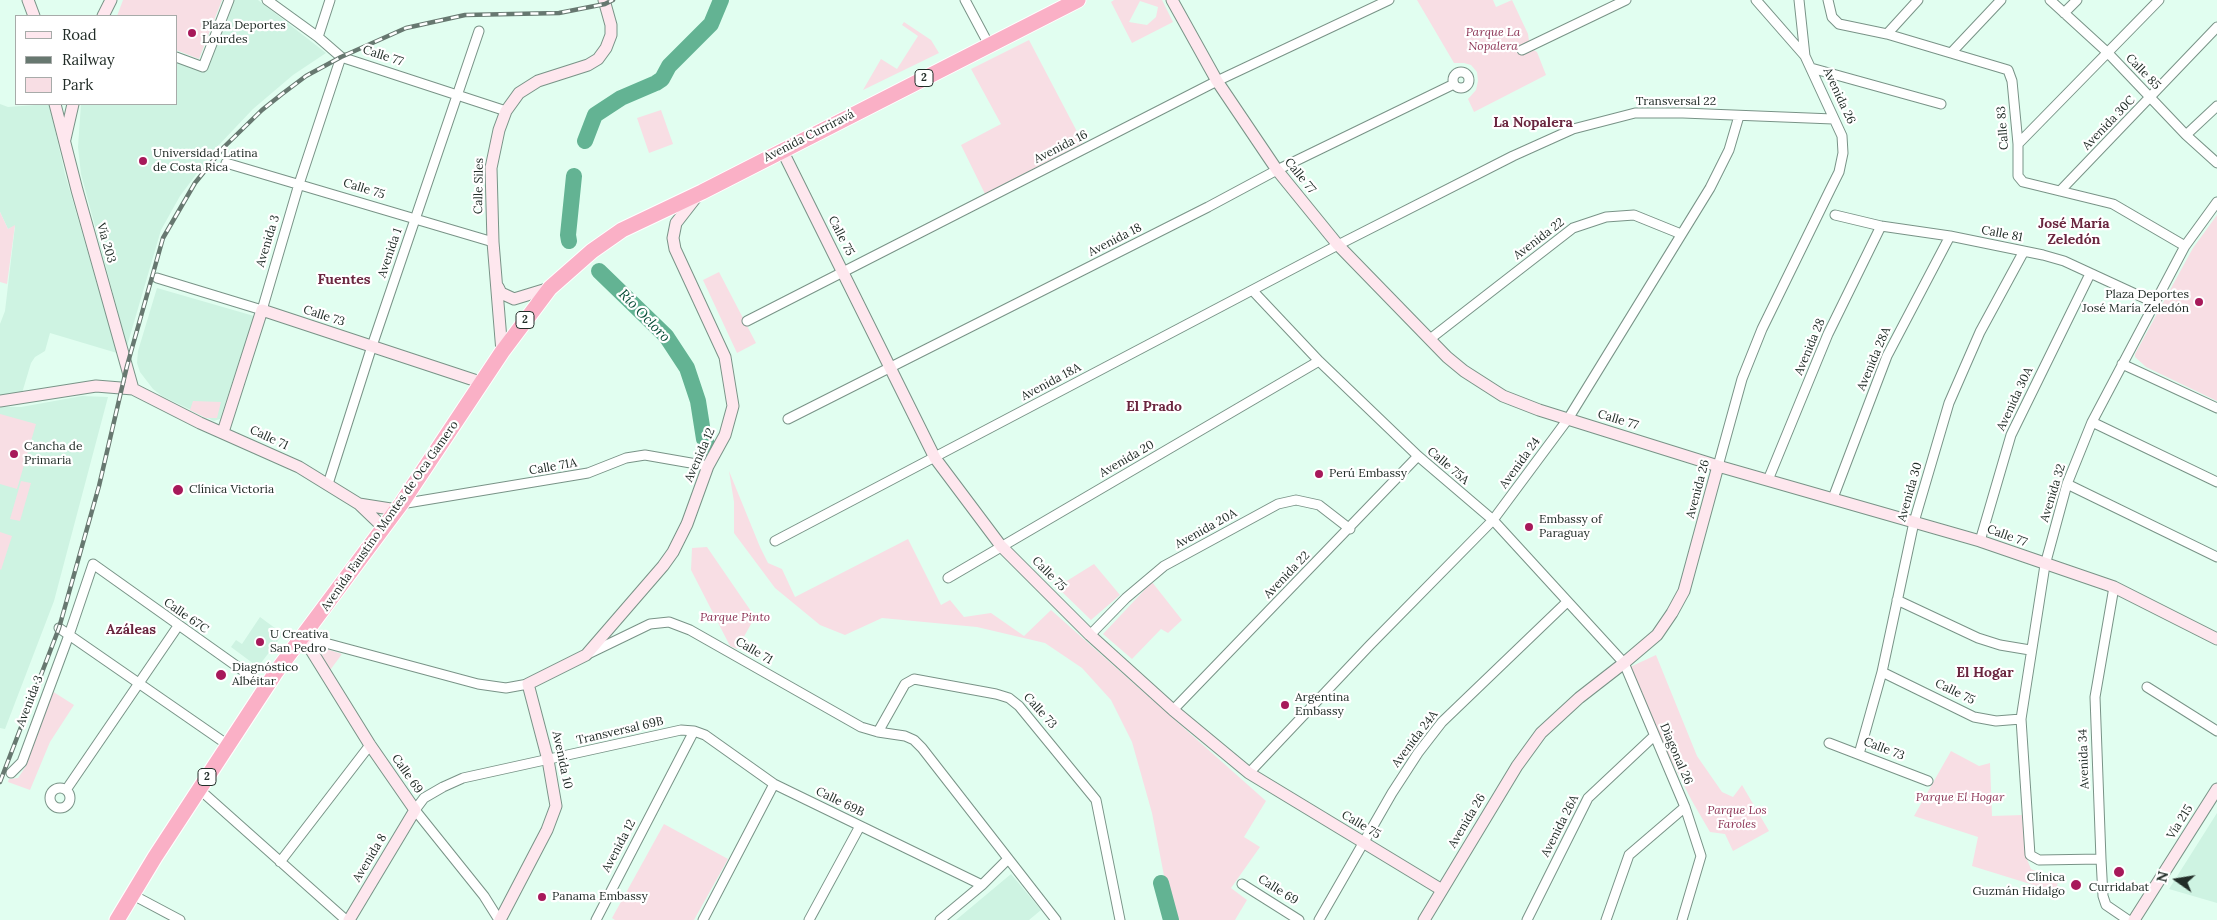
<!DOCTYPE html>
<meta charset="utf-8">
<style>
body{margin:0}
#map{position:relative;width:2217px;height:920px;overflow:hidden;background:#e1fef0;font-family:Lora,serif}
canvas{display:block}
.legend{position:absolute;left:15px;top:15px;width:162px;height:90px;box-sizing:border-box;background:#fff;border:1px solid #a7aba9;margin:0;padding:6px 9px;list-style:none;font-size:15px;color:#222d28}
.legend li{display:flex;align-items:center;gap:10px;height:25px}
.legend b{width:25px;border:1px solid #a7aba9}
.north{position:absolute;left:2152px;top:855px;width:50px;height:50px;-webkit-text-stroke:4px #fff;paint-order:stroke;rotate:283deg;font-size:14px;font-weight:700;line-height:20px;text-align:center;color:#222d28}
.north::after{content:'';display:block;margin:auto;width:18px;height:22px;background:#222d28;clip-path:polygon(50% 0,100% 100%,50% 72%,0 100%)}
</style>
<div id="map">
<canvas width="2217" height="920"></canvas>
<ul class="legend">
<li><b style="height:6px;background:#fee7ee"></b>Road</li>
<li><b style="height:6px;background:#677870"></b>Railway</li>
<li><b style="height:14px;background:#f8dee4"></b>Park</li>
</ul>
<div class="north">N</div>
</div>
<script>
const g = document.querySelector('canvas').getContext('2d');
g.lineJoin = 'round';
function fillPath(path, color) { g.fillStyle = color; g.fill(path, 'evenodd'); }
const shape = rows => new Path2D(rows.map(r => 'M' + r).join(''));
function stroke(path, color, width, dash) { g.strokeStyle = color; g.lineWidth = width; g.lineCap = dash ? 'butt' : 'round'; g.setLineDash(dash || []); g.stroke(path); }
function write(font, color, halo, rows, align = 'center') {
  g.font = font + ' Lora,serif'; g.lineWidth = 4.5; g.setLineDash([]); g.textBaseline = 'middle'; g.strokeStyle = halo; g.fillStyle = color; for (const [text, x, y, turn = 0] of rows) {
    g.save(); g.translate(x, y); g.rotate((+turn || 0) * Math.PI / 180); g.textAlign = isNaN(turn) ? turn : align; if (halo) g.strokeText(text, 0, 0); g.fillText(text, 0, 0); g.restore();
  }
}
fillPath(shape([
 [234,0,258,0,326,53,293,75,253,109,216,148,180,196,161,230,127,346,81,174,78,147,81,104,176,104,176,61,206,71],
 [0,104,8,107,49,104,65,174,117,353,50,333,45,351,35,357,31,363,22,393,0,395,0,324,5,311,15,226,8,229,0,212],
 [157,288,254,316,220,419,214,421,162,396,153,389,140,372,137,363,138,351],
 [82,396,108,397,54,601,5,729,0,728,0,407,21,407],
 [260,617,283,634,258,667,231,647,236,640,242,644],
 [2217,813,2217,903,2169,889],
 [1011,874,1041,910,1029,920,956,920]
]), '#cef3e2');
fillPath(shape([
 [123,0,222,0,199,59,176,50,176,16,117,16],
 [1114,0,1162,0,1173,22,1132,43,1111,2],
 [1140,1,1158,7,1156,17,1147,25,1129,22],
 [1417,0,1493,0,1496,7,1512,0,1528,34,1530,48,1537,52,1546,75,1474,112,1468,99,1476,90,1478,81,1477,72,1471,65,1464,63,1454,63],
 [904,22,931,40,939,53,863,90,881,59,897,69,918,36,902,25],
 [1029,40,1083,143,985,194,961,145,1001,124,971,69],
 [661,110,673,144,649,153,637,118],
 [0,212,8,229,15,225,7,284,0,282],
 [2217,215,2217,401,2146,367,2135,357,2135,354,2193,248],
 [719,272,756,343,737,353,703,280],
 [193,401,221,402,217,418,206,418,190,410],
 [0,414,36,424,17,489,0,484],
 [729,471,760,547,768,563,782,569,795,597,908,539,941,605,950,600,964,617,991,613,1024,636,1051,610,1266,801,1244,837,1260,847,1231,888,1247,900,1235,920,1179,920,1165,881,1152,813,1132,742,1111,700,1082,668,1045,643,977,627,882,618,845,635,820,625,775,588,734,533,734,502],
 [21,481,31,483,20,521,10,519],
 [0,532,12,536,1,570,0,569],
 [707,547,755,617,737,649,730,646,691,570,692,548],
 [1094,564,1120,595,1091,620,1057,587],
 [1152,582,1182,620,1168,633,1161,629,1132,659,1103,634],
 [311,644,342,654,328,673],
 [1656,655,1697,756,1722,792,1733,797,1742,785,1769,831,1733,851,1725,834,1710,832,1692,801,1657,733,1630,667],
 [52,691,74,705,50,742,30,790,8,782,9,779,18,778,26,766],
 [1951,751,1979,766,1990,763,1992,816,2023,815,2026,857,2031,869,2045,875,2059,875,2056,892,1972,866,1978,837,1914,816],
 [664,824,728,859,694,920,615,920,612,918]
]), '#f8dee4');
stroke(shape([
 [585,141,595,115,621,98,656,83,662,79,669,66,711,24,721,0],
 [569,241,568,235,574,176],
 [599,271,666,336,687,368,698,401,704,439,710,449],
 [1161,883,1171,920]
]), '#63b393', 16);
const street = shape([
 [267,0,318,37,341,57,506,111],
 [965,0,989,45],
 [1756,0,1805,56],
 [1828,0,1832,17,1839,24,1887,34,2008,70,2012,81,2018,144,2018,176,2023,182,2113,204,2185,246],
 [2050,0,2108,53,2186,135,2217,163],
 [2064,13,2077,0],
 [1887,34,1918,0],
 [318,37,330,0],
 [1522,50,1626,0],
 [1951,53,2001,0],
 [176,57,203,67,229,0],
 [1811,68,1941,104],
 '1453 80a8 8 0 1 1 16 0a8 8 0 1 1-16 0Z',
 [2186,135,2217,106],
 [2018,144,2159,0],
 [226,163,493,242],
 [2060,191,2217,27],
 [1835,215,1881,226,1950,236,2043,255,2064,261,2155,303],
 [157,278,262,310,299,184,341,57],
 [1253,291,1319,361,1418,456,1493,520,1624,663,1685,807,1701,856,1682,920],
 [747,321,1217,81,1389,0],
 [1430,339,1573,228,1606,217,1634,215,1681,234],
 [2122,364,2217,408],
 [788,419,1208,207,1277,170,1454,84],
 [2092,422,2217,482],
 [1718,466,1742,379,1762,329,1830,190,1839,172,1843,153,1842,136,1805,56,1799,0],
 [1768,480,1828,334,1881,226],
 [328,484,372,346,479,31],
 [2067,484,2217,557],
 [1833,498,1887,356,1950,236],
 [401,504,588,473,626,458,645,455,708,466],
 [775,541,1338,245,1513,156,1573,129,1635,113,1683,113,1833,119],
 [1980,541,2011,435,2090,274],
 [948,578,1319,361],
 [2114,587,2095,697,2101,859,2103,896,2106,905,2128,920],
 [1897,600,1978,638,2000,645,2030,650],
 [59,628,228,745],
 [1090,635,1126,598,1164,566,1278,504,1296,500,1319,505,1350,529],
 [303,637,478,684,506,688,528,684],
 [588,654,650,624,669,622,690,630,861,727,878,732,905,736,914,740,922,748,1056,920],
 [1882,672,1974,717,1996,721,2021,719],
 [2147,687,2217,731],
 [1173,710,1418,456],
 [878,732,905,684,914,679,996,694,1009,698,1019,706,1096,800,1120,920],
 [1829,743,1928,781],
 [1859,754,1882,672,1914,522,1949,403,1980,332,2024,251],
 [11,773,22,762,69,635,93,564,266,687],
 [1249,773,1370,645,1493,520,1568,419,1710,188,1729,150,1739,116],
 '50 798a10 10 0 1 1 20 0a10 10 0 1 1-20 0Z',
 [199,789,346,920],
 [66,790,178,626],
 [2101,859,2039,860,2030,855,2021,719,2045,565,2067,484,2092,422,2185,246,2217,202],
 [280,862,370,745],
 [1242,884,1299,920],
 [131,894,180,920],
 [499,920,484,896,415,810,424,798,443,787,463,778,681,730,694,731,705,735,774,784,982,885],
 [596,920,694,731],
 [703,920,774,784],
 [809,920,860,826],
 [940,920,982,885,1008,859],
 [1319,920,1392,793,1418,753,1442,722,1567,602],
 [1527,920,1588,798,1654,736],
 [1606,920,1629,855,1685,807]
]);
const secondary = shape([
 [28,0,34,16],
 [1172,0,1217,81,1277,170,1338,245,1447,357,1464,371,1503,396,1539,410,1718,466,1980,541,2114,587,2217,639],
 [103,16,111,0],
 [55,104,77,190,133,389],
 [65,139,73,104],
 [782,150,935,458,1001,546,1090,635,1173,710,1249,773,1442,890],
 [498,287,501,293,514,299,550,288],
 [502,352,493,242,491,168,499,130,506,111,519,93,538,81,588,65,598,59,606,48,611,35,611,25,604,0],
 [0,401,96,386,133,389,200,423,299,467,359,504,384,528],
 [223,432,262,310,483,383],
 [359,504,397,510],
 [303,637,370,745,415,810,349,920],
 [500,920,547,830,556,806,548,760,528,684,586,655,663,566,673,552,687,524,708,466,725,435,733,406,725,357,675,249,673,238,676,223,697,196],
 [1424,920,1517,766,1541,733,1579,698,1624,663,1657,635,1672,613,1684,591,1718,466],
 [2134,920,2217,789]
]);
const highway = shape([
 [117,920,155,857,276,672,401,504,502,352,550,288,592,251,622,230,702,192,1078,0]
]);
stroke(street, '#799387', 11);
stroke(secondary, '#799387', 13);
stroke(highway, '#fff', 17);
stroke(street, '#fff', 9);
stroke(secondary, '#fee7ee', 11);
stroke(highway, '#fab0c6', 15);
const rail = shape([
 [0,782,59,628,99,486,127,366,163,238,195,183,224,147,262,110,282,94,306,76,341,57,406,28,465,15,559,13,605,4,613,0]
]);
stroke(rail, '#677870', 4.5);
stroke(rail, '#fff', 2.5, [8]);
for (const [x, y, r, color] of [
 [192,33,5,"#a7195a"],
 [143,161,5,"#a7195a"],
 [2199,302,5,"#a7195a"],
 [14,454,5,"#a7195a"],
 [1319,474,5,"#a7195a"],
 [178,490,6,"#a7195a"],
 [1529,527,5,"#a7195a"],
 [260,642,5,"#a7195a"],
 [221,675,6,"#a7195a"],
 [1285,705,5,"#a7195a"],
 [2119,872,6,"#a7195a"],
 [2076,885,6,"#a7195a"],
 [542,897,5,"#a7195a"]
]) { const dot = new Path2D(); dot.arc(x, y, r, 0, 2 * Math.PI); g.fillStyle = color; g.fill(dot); stroke(dot, '#fff', 2); }
for (const [x, y, w] of [
 [924,78,18],
 [525,320,18],
 [207,777,18]
]) { const box = new Path2D(); box.roundRect(x - w / 2, y - 8.5, w, 17, 4); g.fillStyle = '#fff'; g.fill(box); stroke(box, '#222d28', 1); }
write('bold 11px', '#222d28', null, [
 ["2",924,78],
 ["2",525,320],
 ["2",207,777]
]);
write('12px', '#222d28', '#fff', [
 ["Plaza Deportes",202,26],
 ["Lourdes",202,40],
 ["Universidad Latina",153,154],
 ["de Costa Rica",153,168],
 ["Plaza Deportes",2189,295,"right"],
 ["José María Zeledón",2189,309,"right"],
 ["Cancha de",24,447],
 ["Primaria",24,461],
 ["Perú Embassy",1329,474],
 ["Clínica Victoria",189,490],
 ["Embassy of",1539,520],
 ["Paraguay",1539,534],
 ["U Creativa",270,635],
 ["San Pedro",270,649],
 ["Diagnóstico",232,668],
 ["Albéitar",232,682],
 ["Argentina",1295,698],
 ["Embassy",1295,712],
 ["Clínica",2065,878,"right"],
 ["Guzmán Hidalgo",2065,892,"right"],
 ["Curridabat",2119,888,"center"],
 ["Panama Embassy",552,897]
], 'left');
write('italic 12px', '#8c3455', '#fff', [
 ["Parque La",1493,33],
 ["Nopalera",1493,47],
 ["Parque Pinto",735,618],
 ["Parque El Hogar",1960,798],
 ["Parque Los",1737,811],
 ["Faroles",1737,825]
]);
write('12px', '#222d28', '#fff', [
 ["Calle 77",383,56,18],
 ["Calle 85",2143,72,46],
 ["Avenida 26",1839,96,65],
 ["Transversal 22",1676,102],
 ["Avenida 30C",2109,123,-46],
 ["Calle 83",2003,128,-94],
 ["Avenida Curriravá",809,136,-27],
 ["Avenida 16",1061,147,-27],
 ["Calle 77",1300,176,51],
 ["Calle Siles",479,186,-89],
 ["Calle 75",364,189,17],
 ["Calle 81",2002,234,11],
 ["Calle 75",841,236,63],
 ["Avenida 22",1539,239,-37],
 ["Avenida 18",1115,240,-27],
 ["Avenida 3",268,241,-73],
 ["Vía 203",106,243,74],
 ["Avenida 1",390,253,-71],
 ["Calle 73",324,316,18],
 ["Avenida 28",1810,347,-67],
 ["Avenida 28A",1874,359,-67],
 ["Avenida 18A",1051,382,-28],
 ["Avenida 30A",2015,399,-65],
 ["Calle 77",1618,420,17],
 ["Calle 71",269,438,25],
 ["Avenida 12",700,455,-66],
 ["Avenida 20",1127,459,-30],
 ["Avenida 24",1520,463,-54],
 ["Calle 75A",1448,466,40],
 ["Calle 71A",553,467,-10],
 ["Avenida 26",1698,489,-75],
 ["Avenida 30",1910,492,-74],
 ["Avenida 32",2053,493,-73],
 ["Avenida Faustino Montes de Oca Gamero",390,516,-55],
 ["Avenida 20A",1206,529,-29],
 ["Calle 77",2007,536,20],
 ["Calle 75",1049,574,45],
 ["Avenida 22",1287,575,-46],
 ["Calle 67C",186,616,35],
 ["Calle 71",754,651,30],
 ["Calle 75",1955,692,26],
 ["Avenida 3",30,701,-69],
 ["Calle 73",1040,711,48],
 ["Transversal 69B",620,731,-13],
 ["Avenida 24A",1415,739,-53],
 ["Calle 73",1884,749,21],
 ["Diagonal 26",1676,754,67],
 ["Avenida 34",2084,759,-92],
 ["Avenida 10",562,760,78],
 ["Calle 69",407,774,55],
 ["Calle 69B",840,802,26],
 ["Avenida 26",1467,821,-59],
 ["Vía 215",2180,822,-58],
 ["Calle 75",1361,825,31],
 ["Avenida 26A",1560,826,-63],
 ["Avenida 12",619,846,-62],
 ["Avenida 8",370,858,-59],
 ["Calle 69",1278,890,32]
]);
write('bold 14px', '#6a263f', '#fff', [
 ["La Nopalera",1533,123],
 ["José María",2074,224],
 ["Zeledón",2074,240],
 ["Fuentes",344,280],
 ["El Prado",1154,407],
 ["Azáleas",131,630],
 ["El Hogar",1985,673]
]);
write('italic 14px', '#064c36', '#fff', [
 ["Río Ocloro",644,316,46]
]);
</script>
